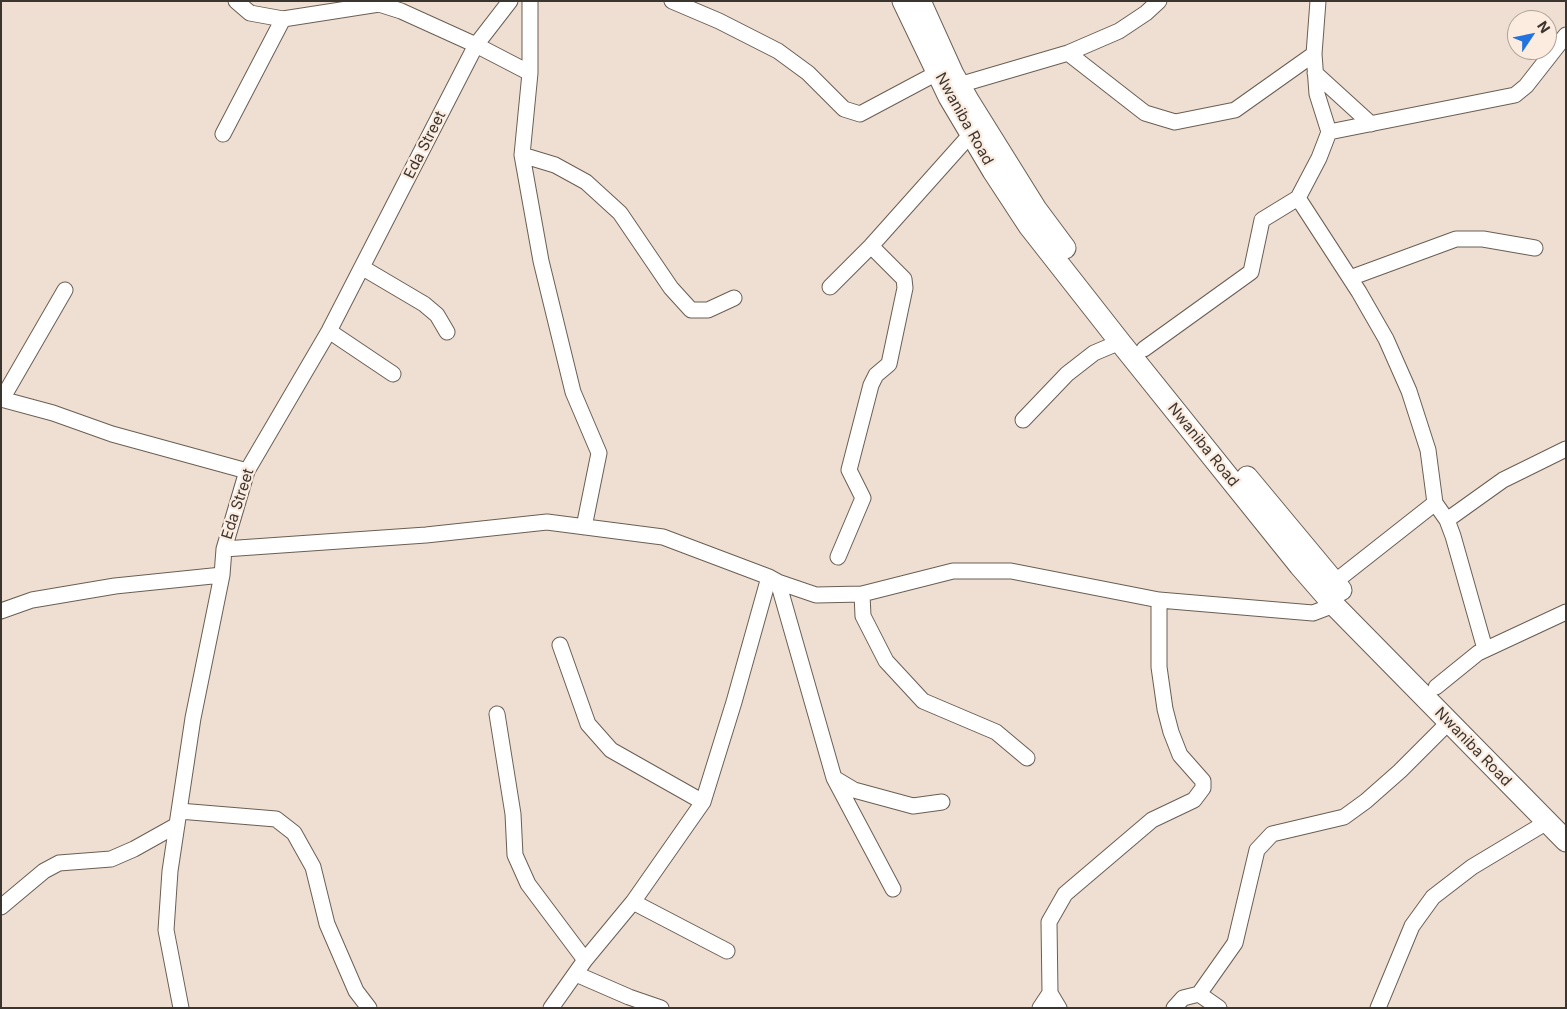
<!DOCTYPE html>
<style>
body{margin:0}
#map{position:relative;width:1567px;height:1009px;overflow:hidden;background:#eedfd2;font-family:Inter,sans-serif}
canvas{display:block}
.frame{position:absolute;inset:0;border:2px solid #3b3530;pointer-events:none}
.north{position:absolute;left:1507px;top:10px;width:50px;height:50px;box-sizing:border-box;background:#fbecdf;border:1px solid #aea399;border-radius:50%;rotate:56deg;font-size:14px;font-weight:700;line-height:20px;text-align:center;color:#3b3530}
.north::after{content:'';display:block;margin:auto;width:18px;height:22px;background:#2273dd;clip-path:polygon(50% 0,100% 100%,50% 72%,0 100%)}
</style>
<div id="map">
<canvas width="1567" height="1009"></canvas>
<div class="frame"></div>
<div class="north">N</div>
</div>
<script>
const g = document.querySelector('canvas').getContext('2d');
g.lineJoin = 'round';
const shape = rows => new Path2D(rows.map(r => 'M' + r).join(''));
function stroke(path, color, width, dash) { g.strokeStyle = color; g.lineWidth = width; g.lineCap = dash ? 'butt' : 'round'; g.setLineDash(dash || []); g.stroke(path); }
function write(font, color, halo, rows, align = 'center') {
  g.font = font + ' Inter,sans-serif'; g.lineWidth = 4.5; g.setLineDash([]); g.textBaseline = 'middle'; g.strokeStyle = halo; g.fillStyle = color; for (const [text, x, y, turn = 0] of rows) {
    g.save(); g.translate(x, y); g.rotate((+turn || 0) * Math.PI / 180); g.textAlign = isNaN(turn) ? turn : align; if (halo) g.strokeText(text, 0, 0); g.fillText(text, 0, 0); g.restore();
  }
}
const minor = shape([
 [236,1,250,13,283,19,379,4,401,11,476,45,530,73],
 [530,1,530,73,522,155,541,261,573,392,599,453,584,527],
 [672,1,719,21,778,51,808,73,844,109,860,114,937,73],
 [1068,53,1145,113,1175,122,1235,110,1314,54],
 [1315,73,1371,124],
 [959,85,1068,53,1119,31,1146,13,1159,1],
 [1329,132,1515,95,1526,86,1566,35],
 [223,134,283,19],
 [522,155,555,165,586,182,620,213,671,288,691,310,708,310,734,298],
 [1298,198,1359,292,1386,339,1409,391,1428,450,1435,503,1327,588],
 [363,268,424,304,437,315,447,332],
 [1350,278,1456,239,1483,239,1535,248],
 [830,287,871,246,971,134],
 [329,331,393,374],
 [1144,349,1251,272,1262,220,1298,198,1319,158,1329,132,1317,94,1314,54,1318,1],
 [1,399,53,413,112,434,247,471],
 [2,399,65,290],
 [1023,420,1067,374,1094,353,1120,342],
 [1435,503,1447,520,1453,536,1485,649],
 [1447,520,1503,480,1566,449],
 [224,549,426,535,547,522,663,537,769,577,778,582,816,595,862,594,953,571,1011,571,1159,600,1313,613,1334,605],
 [838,557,863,498,849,470,871,385,876,375,889,364,905,288,904,279,871,246],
 [778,582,834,778,893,889],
 [862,594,863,616,886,661,923,701,996,732,1027,758],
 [1,611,32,600,115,586,222,575],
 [560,645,588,724,611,750,703,802],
 [1436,687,1478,653,1566,612],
 [497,714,513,814,515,855,528,884,585,960],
 [834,778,854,790,913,806,942,802],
 [179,811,276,819,294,833,313,867,327,924,356,991,369,1008],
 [633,902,727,951],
 [1,907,44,871,59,863,111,859,134,849,177,825],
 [576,974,629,997,661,1008],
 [1199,994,1235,943,1257,850,1272,834,1344,817,1366,801,1400,771,1449,722],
 [181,1008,166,930,170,871,193,718,222,575,224,549,247,471,329,331,476,45,510,1],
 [551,1008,585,960,633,902,703,802,734,702,769,577],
 [1040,1008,1050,993],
 [1059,1008,1050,993,1049,922,1065,894,1152,820,1194,800,1203,788,1203,781,1180,755,1171,732,1165,709,1159,667,1159,600],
 [1174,1008,1183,998,1199,994,1219,1008],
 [1378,1008,1412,926,1433,897,1472,867,1547,822]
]);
const secondary = shape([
 [903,1,949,97,993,171,1029,226,1120,342,1300,566,1334,605,1566,841],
 [920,1,953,74,968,100,1036,209,1065,248],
 [1247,477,1341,590]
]);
stroke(minor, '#6b5e53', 17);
stroke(secondary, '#6b5e53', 23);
stroke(minor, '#fff', 15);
stroke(secondary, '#fff', 21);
write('15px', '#3b3530', '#fbecdf', [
 ["Nwaniba Road",964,119,61],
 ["Eda Street",425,145,-63],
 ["Nwaniba Road",1203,445,51],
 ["Eda Street",238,504,-72],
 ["Nwaniba Road",1473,747,46]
]);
</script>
